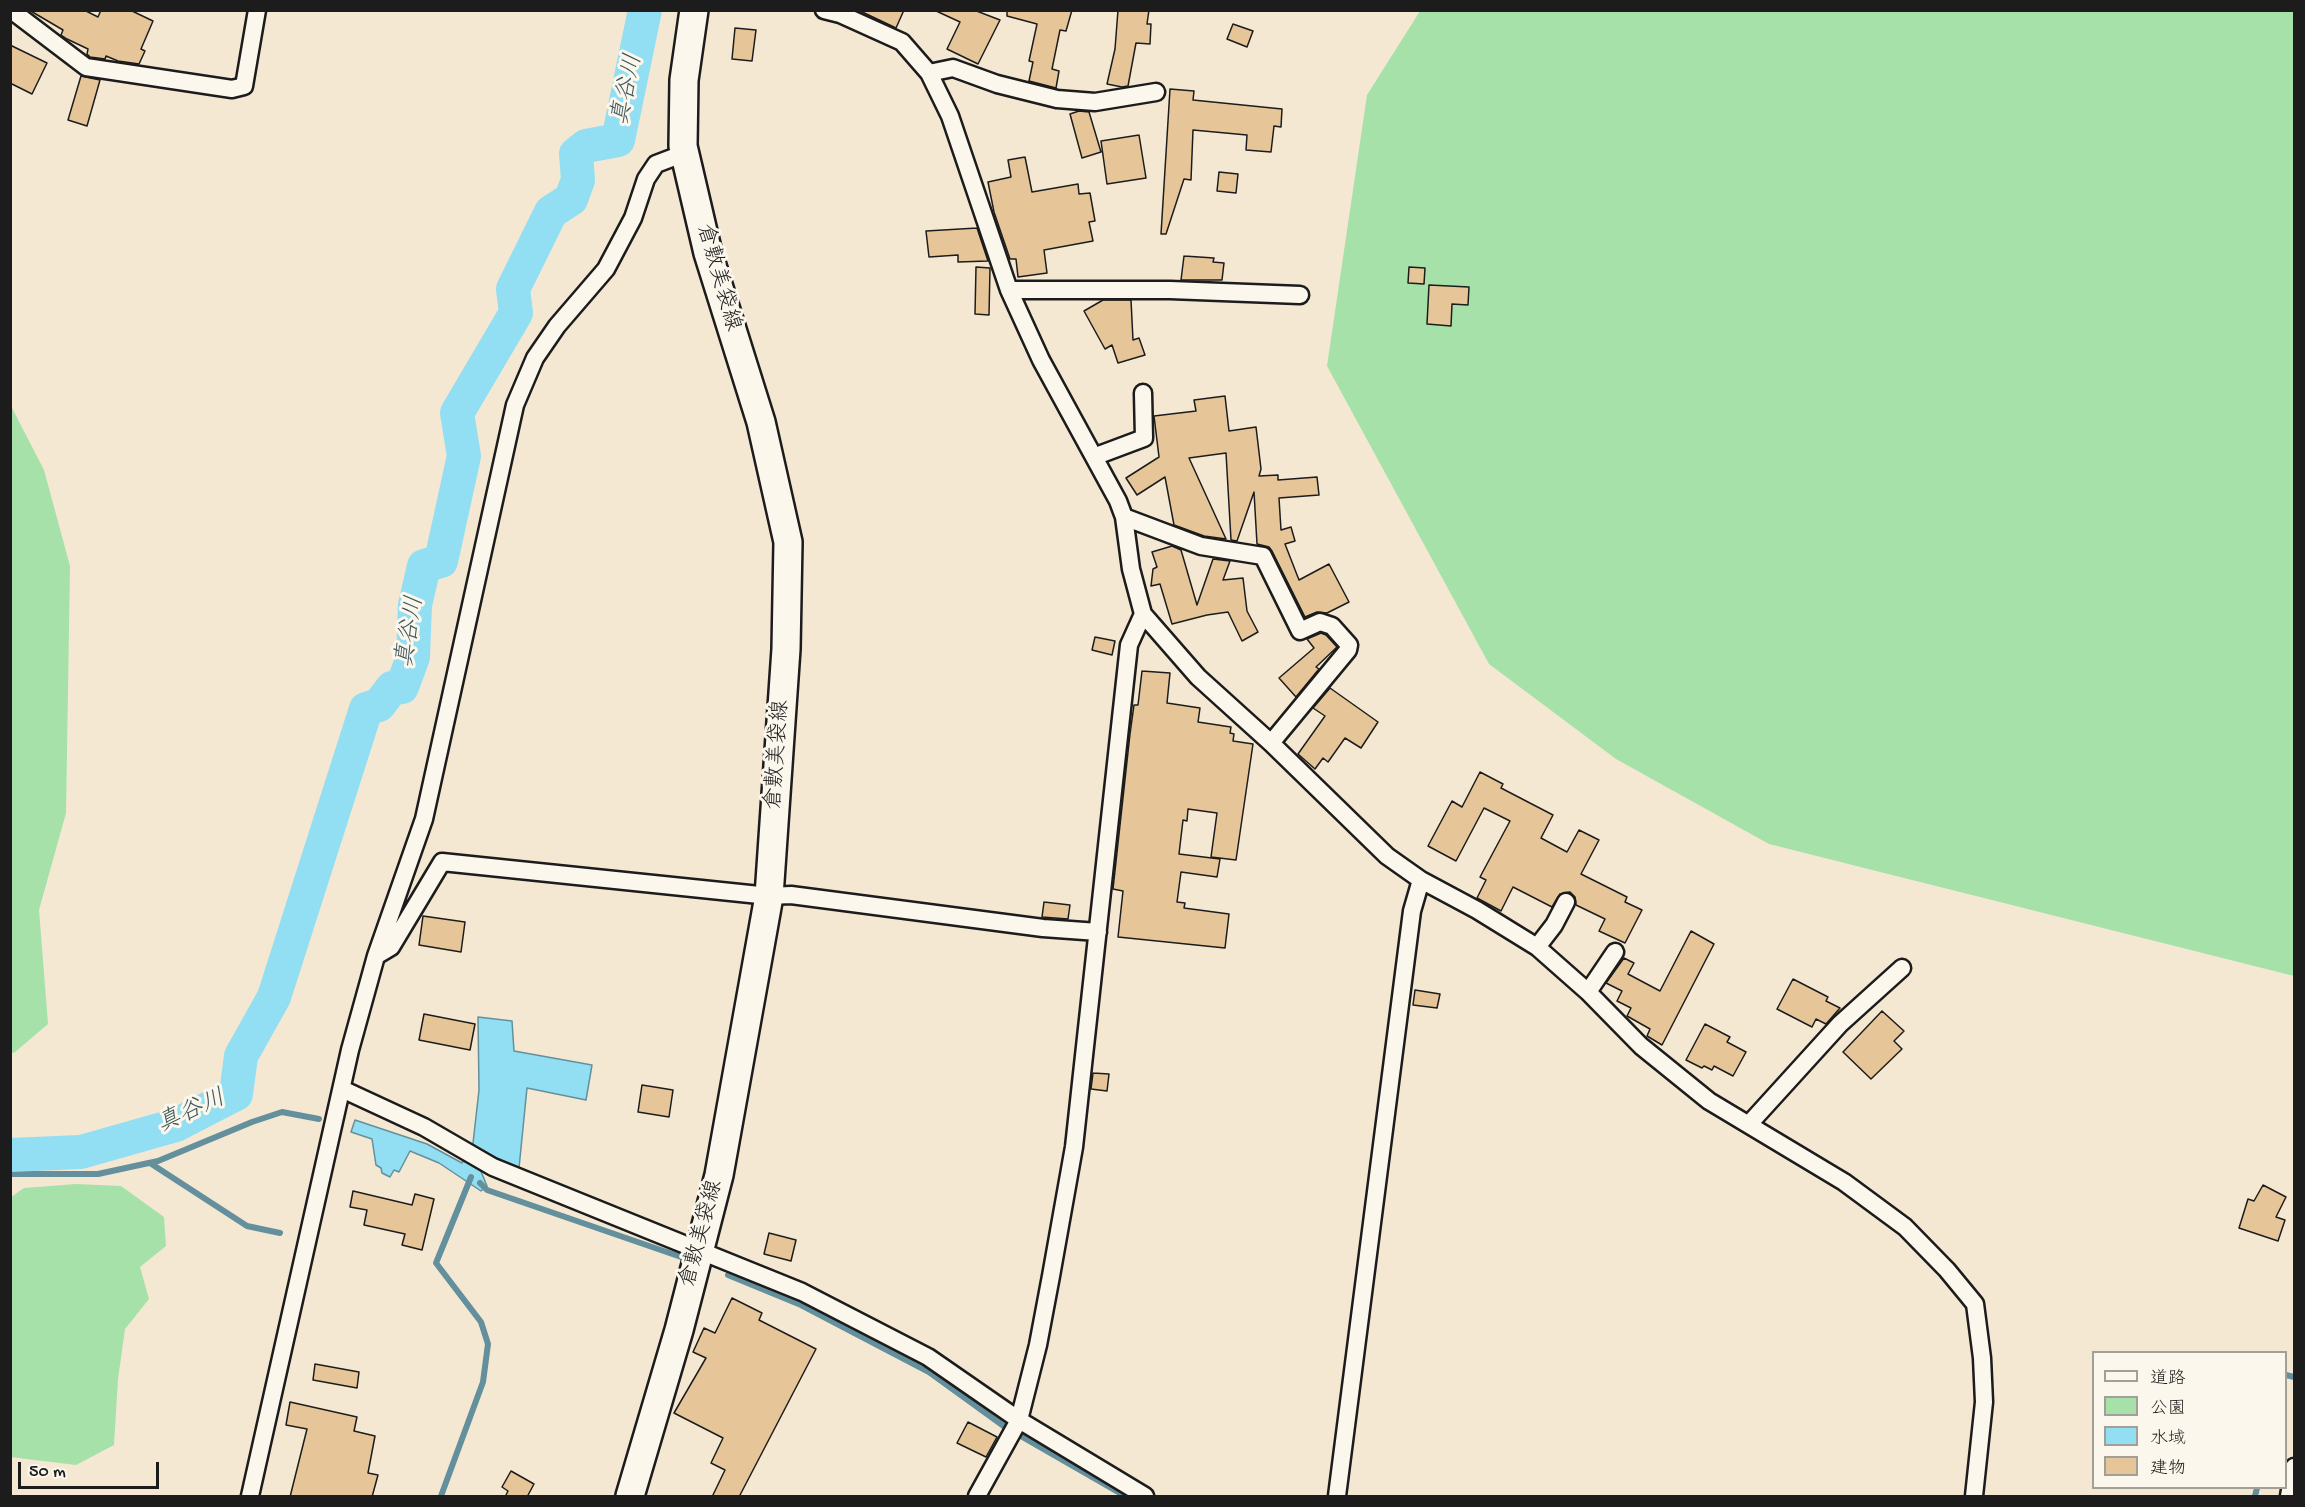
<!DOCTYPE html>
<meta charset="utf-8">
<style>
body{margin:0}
#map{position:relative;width:2305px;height:1507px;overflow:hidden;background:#f5e8d3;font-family:"Gochi Hand","Klee One",sans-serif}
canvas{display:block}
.frame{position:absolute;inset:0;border:12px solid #1c1c1c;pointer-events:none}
.legend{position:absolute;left:2092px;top:1351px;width:195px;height:138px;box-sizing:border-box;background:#fbf7ec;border:2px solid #a29f99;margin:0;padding:8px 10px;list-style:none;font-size:18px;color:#1c1c1c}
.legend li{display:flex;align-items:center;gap:12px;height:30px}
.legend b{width:30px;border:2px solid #a29f99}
.scale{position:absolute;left:18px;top:1462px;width:141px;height:27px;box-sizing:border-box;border:3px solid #1c1c1c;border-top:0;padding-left:8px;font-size:18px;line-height:21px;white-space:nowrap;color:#1c1c1c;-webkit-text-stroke:4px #fbf7ec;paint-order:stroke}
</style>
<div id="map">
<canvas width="2305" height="1507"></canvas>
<div class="frame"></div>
<ul class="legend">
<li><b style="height:8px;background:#fbf7ec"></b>道路</li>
<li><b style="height:16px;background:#a5e1a8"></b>公園</li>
<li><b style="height:16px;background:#92def2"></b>水域</li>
<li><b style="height:16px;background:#e6c698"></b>建物</li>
</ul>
<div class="scale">50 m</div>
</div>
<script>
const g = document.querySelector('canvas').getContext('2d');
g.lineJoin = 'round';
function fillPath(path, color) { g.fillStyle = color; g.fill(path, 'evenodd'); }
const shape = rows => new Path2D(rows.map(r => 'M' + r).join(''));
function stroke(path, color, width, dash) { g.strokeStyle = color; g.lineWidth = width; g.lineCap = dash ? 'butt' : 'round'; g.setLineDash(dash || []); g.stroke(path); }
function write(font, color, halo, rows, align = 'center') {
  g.font = font + ' "Gochi Hand","Klee One",sans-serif'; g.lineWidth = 6; g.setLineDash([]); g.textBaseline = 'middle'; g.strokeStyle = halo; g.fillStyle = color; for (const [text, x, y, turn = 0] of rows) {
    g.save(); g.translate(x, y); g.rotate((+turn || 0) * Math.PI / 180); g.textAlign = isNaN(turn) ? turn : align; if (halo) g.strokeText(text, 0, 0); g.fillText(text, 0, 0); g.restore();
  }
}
fillPath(shape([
 [1420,11,2294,11,2294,976,1769,844,1616,759,1489,664,1327,366,1367,95],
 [10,404,44,470,70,566,66,813,39,910,48,1024,14,1053,10,1052],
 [76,1184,121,1186,164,1217,166,1246,140,1267,149,1299,125,1329,118,1379,114,1445,76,1465,10,1457,11,1197,24,1188]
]), '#a5e1a8');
const water = shape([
 [478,1017,512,1021,514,1051,592,1065,586,1100,527,1088,519,1168,488,1154,480,1169,487,1186,481,1191,439,1163,410,1151,399,1172,394,1170,390,1177,382,1173,381,1168,376,1165,372,1139,351,1132,355,1120,427,1144,462,1163,473,1143,479,1090,478,1017]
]);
fillPath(water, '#92def2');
stroke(water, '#63909c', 1.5);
stroke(shape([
 [150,1163,247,1226,280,1233],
 [10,1174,98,1174,158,1161,252,1122,282,1112,319,1119],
 [480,1183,487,1190,684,1258],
 [728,1275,801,1305,929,1372,1005,1427,1125,1496],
 [2286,1375,2294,1377],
 [441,1496,483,1382,488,1344,481,1322,436,1263,471,1177],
 [2255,1496,2257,1488]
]), '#63909c', 6);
stroke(shape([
 [10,1155,81,1152,176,1125,236,1094,241,1056,274,997,366,709,379,705,392,688,402,687,413,657,415,605,424,566,441,561,464,456,457,413,516,313,513,289,551,212,571,199,578,180,576,154,586,146,618,140,645,10]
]), '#92def2', 34);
const building = shape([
 [29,10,84,10,98,17,101,10,130,10,153,21,141,49,145,51,139,64,118,61,106,56,105,59,90,57,87,54,88,49,67,39,61,35,63,30,29,10],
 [858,10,904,10,896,28,858,10],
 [934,10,974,10,1000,20,978,64,947,49,960,22,934,10],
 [1007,10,1072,10,1066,31,1060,30,1052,69,1059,71,1056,88,1029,81,1033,62,1029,61,1037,24,1007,16,1007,10],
 [1118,10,1149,10,1147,24,1151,24,1150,44,1136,43,1128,86,1122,87,1107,84,1115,49,1118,10],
 [1233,24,1253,31,1247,47,1227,39,1233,24],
 [735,28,756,30,752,61,732,59,735,28],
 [10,45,47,63,32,94,10,83,10,45],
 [81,76,100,80,87,126,68,120,81,76],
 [1170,89,1194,91,1193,100,1282,109,1281,127,1274,126,1271,152,1246,150,1247,135,1193,130,1191,180,1184,179,1166,234,1161,234,1170,89],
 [1079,111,1089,112,1101,152,1082,158,1070,114,1079,111],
 [1139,135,1146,178,1107,184,1101,141,1139,135],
 [1025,157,1032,192,1078,184,1079,194,1090,193,1095,221,1089,222,1093,241,1044,250,1047,273,1018,277,1016,259,1010,259,994,212,988,182,1011,177,1008,160,1025,157],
 [1219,172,1238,174,1236,193,1217,191,1219,172],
 [977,228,988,261,958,262,958,255,929,257,926,231,977,228],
 [1184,256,1214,258,1213,262,1224,263,1222,280,1181,280,1184,256],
 [976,267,990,268,989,315,975,314,976,267],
 [1409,267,1425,268,1424,284,1408,283,1409,267],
 [1429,285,1469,287,1468,305,1452,304,1451,326,1427,324,1429,285],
 [1103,300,1131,300,1133,340,1139,338,1145,355,1118,363,1112,345,1105,349,1084,311,1103,300],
 [1225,396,1229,431,1256,427,1261,469,1259,476,1278,475,1278,480,1317,477,1319,495,1279,498,1281,530,1291,527,1295,541,1285,544,1299,580,1329,564,1349,602,1327,613,1317,612,1305,617,1272,551,1269,547,1257,544,1254,492,1237,541,1231,540,1226,453,1189,458,1226,539,1204,536,1174,525,1165,477,1137,495,1126,478,1159,457,1154,416,1196,411,1194,400,1225,396],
 [1172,546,1181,550,1197,605,1213,559,1230,561,1223,580,1243,578,1247,611,1258,632,1242,641,1228,612,1207,615,1172,624,1160,584,1151,586,1153,569,1157,567,1152,552,1172,546],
 [1321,633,1326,635,1337,647,1316,667,1319,669,1296,697,1279,678,1314,648,1307,639,1321,633],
 [1095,637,1115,641,1112,655,1092,650,1095,637],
 [1142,671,1170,673,1167,703,1200,708,1198,722,1231,727,1230,733,1234,734,1233,741,1253,744,1236,860,1211,857,1217,813,1188,809,1187,821,1183,820,1179,854,1220,859,1217,877,1181,872,1177,902,1185,903,1184,908,1229,914,1225,948,1118,937,1123,891,1113,889,1130,734,1134,705,1138,705,1142,671],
 [1330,688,1378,722,1361,748,1345,738,1328,762,1323,758,1315,769,1298,754,1325,716,1313,708,1330,688],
 [1480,772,1503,784,1501,788,1553,815,1541,838,1567,852,1579,830,1599,840,1581,874,1627,897,1625,902,1642,910,1625,943,1599,931,1605,919,1576,905,1575,897,1570,892,1560,894,1552,907,1513,887,1501,911,1477,898,1486,880,1480,877,1510,821,1484,808,1456,861,1428,846,1452,801,1462,807,1480,772],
 [1044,902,1070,905,1068,919,1042,917,1044,902],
 [423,916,465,922,461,952,419,945,423,916],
 [1691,931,1714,944,1662,1045,1647,1036,1650,1029,1627,1016,1631,1008,1617,1001,1622,991,1606,983,1624,958,1634,963,1628,974,1660,991,1691,931],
 [1793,979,1828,997,1826,1001,1840,1008,1826,1024,1816,1019,1812,1027,1777,1009,1793,979],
 [1415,990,1440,994,1437,1008,1413,1005,1415,990],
 [1882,1011,1904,1031,1894,1041,1902,1049,1871,1079,1843,1052,1882,1011],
 [424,1014,475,1024,470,1050,419,1040,424,1014],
 [1705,1024,1730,1037,1727,1042,1746,1052,1733,1076,1714,1066,1712,1070,1704,1066,1702,1068,1686,1060,1705,1024],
 [1093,1073,1109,1074,1107,1091,1091,1089,1093,1073],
 [642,1085,673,1090,669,1117,638,1112,642,1085],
 [2263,1185,2286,1197,2276,1217,2285,1220,2278,1241,2239,1228,2248,1199,2254,1201,2263,1185],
 [353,1191,412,1205,415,1194,434,1199,422,1250,402,1245,405,1234,364,1225,367,1210,350,1207,353,1191],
 [769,1233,796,1240,791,1261,764,1254,769,1233],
 [732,1298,762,1313,759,1320,816,1349,739,1497,712,1497,725,1470,711,1463,723,1438,674,1413,706,1358,693,1352,704,1328,715,1333,732,1298],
 [315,1364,359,1372,357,1388,313,1380,315,1364],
 [290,1402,357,1417,354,1431,375,1436,368,1473,378,1475,372,1497,290,1497,307,1429,286,1425,290,1402],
 [968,1422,997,1437,986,1457,957,1443,968,1422],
 [511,1471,534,1484,527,1497,505,1497,508,1491,502,1487,511,1471]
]);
fillPath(building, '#e6c698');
stroke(building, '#1c1c1c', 1.5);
const minor = shape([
 [11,10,86,67,232,89,244,86,257,10],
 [824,10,840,14,902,42,929,73,950,116,1009,290,1041,360,1118,501,1124,517,1131,569,1143,614,1198,677,1271,743,1387,856,1421,880,1477,910,1537,947,1588,992,1641,1046,1709,1101,1844,1182,1905,1227,1947,1270,1975,1304,1982,1358,1984,1402,1974,1496],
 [929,73,953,68,997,84,1057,99,1095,102,1156,92],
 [1009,290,1170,290,1300,295],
 [1096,456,1144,438,1143,393],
 [1124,517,1201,546,1263,556,1300,631,1320,622,1332,626,1349,645,1348,650,1271,743],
 [1537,947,1554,925,1566,902],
 [376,956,391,947,442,862,769,896,791,895,1043,928,1098,932],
 [1588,992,1615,952],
 [342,1089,424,1127,493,1167,802,1292,928,1357,1019,1420,1145,1496],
 [1750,1123,1840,1024,1902,968],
 [250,1496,350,1050,376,956,424,819,515,405,535,358,557,326,606,269,633,218,646,179,656,164,685,153],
 [977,1496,1019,1420,1038,1345,1051,1276,1074,1147,1129,645,1143,614],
 [1337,1496,1412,911,1421,880],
 [2289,1496,2294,1467]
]);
const primary = shape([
 [630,1496,679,1330,719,1175,769,896,786,649,788,542,761,422,708,253,683,146,684,80,694,10]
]);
stroke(minor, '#1c1c1c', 21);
stroke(primary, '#1c1c1c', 32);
stroke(minor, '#fbf7ec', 16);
stroke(primary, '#fbf7ec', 27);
write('22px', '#1c1c1c', '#fbf7ec', [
 ["倉敷美袋線",717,278,74],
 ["倉敷美袋線",779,755,-86],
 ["倉敷美袋線",703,1234,-75]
]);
write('italic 24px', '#3f565c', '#fbf7ec', [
 ["真谷川",629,90,-78],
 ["真谷川",412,632,-81],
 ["真谷川",192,1113,-24]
]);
</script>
